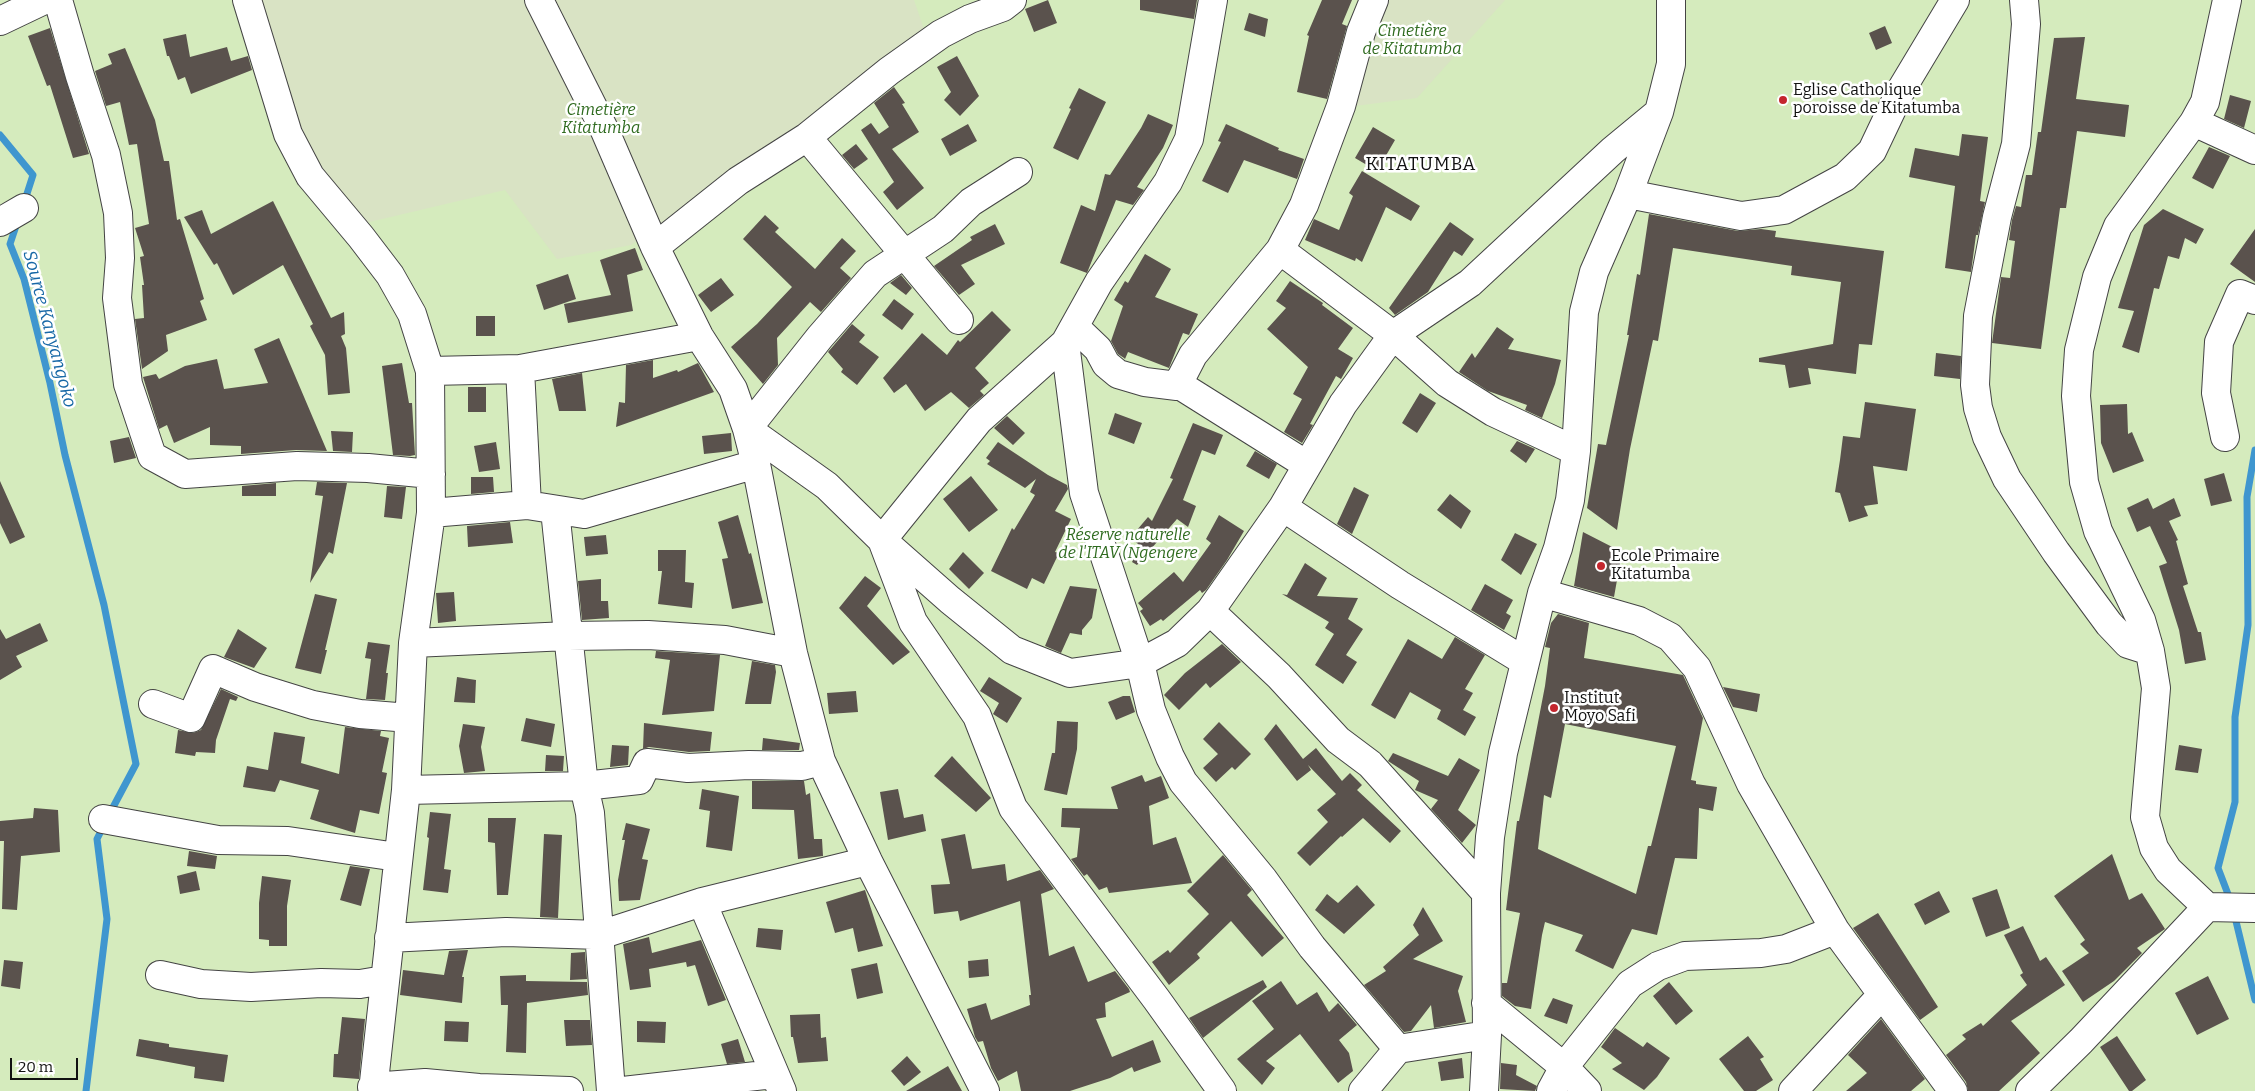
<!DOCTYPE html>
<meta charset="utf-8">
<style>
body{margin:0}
#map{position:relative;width:2255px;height:1091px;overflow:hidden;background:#fffdf5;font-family:Bitter,serif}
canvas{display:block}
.scale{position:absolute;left:10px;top:1058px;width:68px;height:22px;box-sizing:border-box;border:2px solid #111;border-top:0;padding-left:6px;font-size:15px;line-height:18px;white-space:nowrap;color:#111;-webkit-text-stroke:4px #fff;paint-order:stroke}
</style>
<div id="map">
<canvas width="2255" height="1091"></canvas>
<div class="scale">20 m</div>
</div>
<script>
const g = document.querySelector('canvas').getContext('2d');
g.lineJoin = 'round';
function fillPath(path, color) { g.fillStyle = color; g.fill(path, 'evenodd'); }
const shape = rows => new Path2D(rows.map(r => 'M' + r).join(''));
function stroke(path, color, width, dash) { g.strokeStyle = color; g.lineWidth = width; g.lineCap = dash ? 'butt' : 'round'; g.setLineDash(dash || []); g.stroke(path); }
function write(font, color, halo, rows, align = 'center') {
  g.font = font + ' Bitter,serif'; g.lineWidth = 5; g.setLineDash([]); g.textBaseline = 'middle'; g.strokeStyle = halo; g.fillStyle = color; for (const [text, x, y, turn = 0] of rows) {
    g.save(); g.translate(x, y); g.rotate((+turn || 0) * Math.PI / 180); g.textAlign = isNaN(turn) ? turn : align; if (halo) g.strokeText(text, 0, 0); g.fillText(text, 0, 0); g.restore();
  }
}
fillPath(shape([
 [0,0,2255,0,2255,1091,0,1091]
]), '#d5ebbd');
fillPath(shape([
 [260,0,914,0,926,35,631,245,557,259,505,190,361,224,311,163],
 [1387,0,1505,0,1417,98,1355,106,1367,37]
]), '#d9e3c4');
stroke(shape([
 [0,135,33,175,24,203],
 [18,220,10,244,24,279,50,383,65,455,104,605,136,764,110,813],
 [2231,902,2218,868,2235,802,2235,717,2248,625,2247,497,2255,450],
 [2234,913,2255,1000],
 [86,1091,107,919,97,839,104,825]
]), '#3f96cf', 7);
fillPath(shape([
 [1048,0,1057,23,1034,32,1025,9],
 [1140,0,1197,0,1194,19,1140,10],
 [1322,0,1352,0,1342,24,1347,26,1327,99,1297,92,1309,36,1307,35],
 [1249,13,1268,19,1265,37,1244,30],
 [1885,26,1892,43,1876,50,1869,33],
 [50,28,89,154,73,158,50,85,47,86,28,36],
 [186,34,190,57,227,47,231,61,248,56,252,70,191,94,185,77,178,80,169,56,167,56,163,39],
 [2085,37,2076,99,2129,105,2125,137,2077,131,2066,208,2060,208,2041,349,1992,343,2001,277,2010,278,2015,241,2009,240,2012,220,2016,206,2021,207,2026,175,2032,175,2038,132,2041,132,2054,38],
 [125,48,155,120,164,161,169,161,177,220,180,219,204,299,200,301,207,320,166,335,168,351,142,369,135,319,144,318,142,285,144,285,140,257,144,256,135,228,149,224,137,144,129,145,120,102,106,106,95,71,112,64,108,54],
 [957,56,979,96,960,116,944,100,951,92,937,67],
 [894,87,905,103,902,104,919,132,892,149,924,188,897,210,883,192,894,182,861,130,871,123,879,134,889,127,874,103],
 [1079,88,1106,102,1078,160,1053,148,1071,109,1069,108],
 [2230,95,2251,101,2244,128,2224,119],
 [1148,114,1173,125,1163,148,1137,187,1144,190,1133,205,1116,200,1087,273,1060,263,1081,205,1095,211,1105,174,1110,175,1141,128],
 [968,124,977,141,950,156,941,139],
 [1226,124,1279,148,1278,150,1304,159,1297,179,1244,160,1228,193,1202,181,1221,142,1218,141],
 [1373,127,1395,140,1377,171,1355,158],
 [1962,134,1988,137,1980,201,1985,202,1978,235,1976,235,1971,272,1945,268,1955,186,1909,177,1915,148,1959,156],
 [856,144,868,159,854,169,842,155],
 [2209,147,2230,156,2213,189,2192,178],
 [1362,171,1420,206,1411,221,1386,207,1362,262,1356,258,1355,261,1305,240,1314,219,1339,230,1353,196,1349,193],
 [273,201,331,318,344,312,345,334,341,336,346,348,350,393,328,395,325,355,310,326,313,324,283,265,233,295,217,263,214,265,184,217,202,210,211,234],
 [2163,209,2204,229,2196,244,2185,238,2179,259,2168,256,2159,289,2154,288,2139,353,2122,347,2134,311,2118,308,2144,225],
 [1649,214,1738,231,1761,229,1776,231,1775,237,1884,251,1872,345,1859,344,1856,374,1808,368,1811,384,1789,388,1785,365,1759,362,1759,358,1833,344,1841,282,1791,275,1792,266,1673,248,1658,341,1653,340,1630,449,1617,530,1587,508,1598,444,1606,445,1629,335,1627,335,1637,274,1640,275],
 [765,215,779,228,775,232,815,269,842,238,856,251,840,268,851,278,821,312,810,302,777,338,778,365,763,384,731,347,757,324,792,287,743,239],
 [1450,222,1474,239,1462,256,1454,251,1428,292,1395,315,1389,308],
 [995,224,1005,244,961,265,975,284,959,295,934,266,972,240,970,237],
 [2255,229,2255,282,2230,264],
 [635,248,643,270,627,275,633,311,568,323,564,304,611,295,600,260],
 [1145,254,1171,269,1155,297,1198,314,1189,335,1183,333,1169,368,1128,352,1125,359,1124,358,1118,354,1111,341,1123,306,1114,300,1125,281,1128,283],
 [568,274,576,299,544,310,536,285],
 [901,275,912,288,906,295,890,283],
 [721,278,734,295,711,312,698,295],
 [1290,281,1323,303,1322,305,1353,328,1338,349,1353,358,1341,379,1336,376,1310,424,1313,425,1302,443,1284,432,1302,399,1293,394,1308,367,1267,329,1286,308,1276,301],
 [894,299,914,314,902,330,882,315],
 [992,311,1011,330,975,368,989,383,980,391,984,395,969,408,951,392,925,411,906,384,894,393,883,378,922,333,947,355,958,340,960,342],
 [476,316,495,316,495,336,476,336],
 [852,324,865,335,859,342,879,357,857,385,841,372,843,369,828,352],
 [1497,327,1514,339,1508,349,1561,360,1555,384,1542,418,1525,410,1527,405,1488,391,1459,372,1472,353,1475,358],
 [279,338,327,451,296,450,241,454,241,446,210,445,210,427,174,443,167,425,159,429,143,377,156,374,159,379,185,366,217,359,224,389,268,383,254,349],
 [1936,353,1961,356,1960,379,1934,376],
 [653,360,653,378,677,370,678,372,698,363,714,392,616,427,619,402,625,403,626,365],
 [402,363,409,403,412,403,415,455,410,456,393,455,382,366],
 [582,373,586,411,559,411,552,379],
 [468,387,486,387,486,412,468,412],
 [1420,393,1436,403,1417,433,1402,423],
 [1865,402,1916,409,1907,471,1873,466,1878,504,1864,506,1868,516,1849,522,1840,493,1835,492,1840,460,1843,436,1860,438],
 [2127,404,2128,434,2132,432,2144,461,2113,473,2101,443,2100,405],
 [1115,413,1142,423,1134,444,1108,434],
 [1007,416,1025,433,1013,445,994,428],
 [1193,423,1223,435,1215,455,1202,450,1183,500,1196,506,1188,527,1177,519,1137,565,1132,562,1140,546,1131,537,1148,517,1152,521,1173,479,1170,478],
 [331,431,353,432,352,452,333,451],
 [731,433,732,451,704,454,702,436],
 [129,437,136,458,114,463,110,441],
 [1517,441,1535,449,1526,463,1510,451],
 [496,442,500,469,479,472,474,446],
 [998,442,1048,475,1067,485,1068,489,1055,511,1071,519,1055,552,1059,553,1044,584,1032,578,1027,589,991,571,1012,528,1014,530,1035,495,1030,492,1036,479,1025,488,987,464,990,461,986,458],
 [1255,451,1277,464,1269,479,1246,466],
 [2224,473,2232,501,2211,506,2204,479],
 [971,476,998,510,969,532,943,499],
 [471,477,493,477,494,492,471,494],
 [0,481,25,537,10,544,0,523],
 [317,482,347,483,333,554,329,552,310,583,323,496,315,495],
 [276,483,276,496,242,496,242,486],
 [387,486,406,487,402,519,384,517],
 [1354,487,1369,495,1352,534,1337,524],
 [1450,494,1471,511,1461,529,1437,510],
 [2148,498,2153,509,2174,498,2181,516,2169,521,2178,540,2176,541,2188,584,2183,586,2198,632,2201,632,2206,660,2185,664,2179,630,2159,566,2167,563,2150,526,2137,532,2127,508],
 [738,515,749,554,751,553,763,603,732,609,722,559,728,558,718,522],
 [1219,515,1244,531,1227,560,1206,590,1202,593,1200,590,1163,621,1161,619,1150,626,1140,611,1143,609,1138,603,1174,572,1183,582,1211,543,1206,539],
 [510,522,513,543,468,547,467,526],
 [1583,532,1622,552,1614,597,1574,586],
 [1515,533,1537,544,1521,575,1501,560],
 [606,535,608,554,586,556,584,537],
 [658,550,686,550,685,582,694,583,692,608,658,604,662,571,658,571],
 [963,552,984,573,969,589,949,569],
 [1305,563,1327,578,1317,596,1358,598,1348,619,1363,629,1346,655,1357,662,1343,684,1315,665,1334,634,1325,628,1329,622,1282,594,1287,595],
 [865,576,881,588,867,606,910,652,893,665,839,608],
 [601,579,601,601,608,601,609,618,582,620,578,581],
 [1485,584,1513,600,1506,613,1511,616,1504,630,1471,610],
 [1070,586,1097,589,1092,618,1082,630,1082,635,1070,633,1061,653,1045,646],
 [454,592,456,621,438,623,436,593],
 [315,594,337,599,325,650,327,650,321,674,295,668],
 [1558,614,1589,623,1584,658,1683,675,1703,718,1691,780,1696,781,1696,784,1717,787,1713,811,1699,808,1697,859,1675,858,1657,935,1632,929,1613,969,1575,951,1583,935,1545,922,1542,935,1531,1009,1515,1006,1502,996,1502,983,1507,983,1520,913,1506,910,1517,821,1519,821,1545,686,1550,648,1545,647,1551,623],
 [1565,724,1676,746,1651,846,1648,846,1636,894,1538,849,1544,795,1551,798],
 [40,623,48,641,16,656,22,667,0,680,0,629,6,639],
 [238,629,267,648,254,668,224,657],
 [1455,637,1485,655,1465,689,1473,693,1463,710,1476,717,1465,736,1437,719,1441,710,1410,692,1395,719,1371,705,1408,639,1442,659],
 [368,642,390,645,386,673,388,673,385,700,366,699,371,659,365,658],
 [1222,644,1241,662,1210,688,1206,683,1179,710,1164,695,1185,673],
 [656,651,720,655,714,711,662,715,670,660,655,658],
 [752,661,775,665,776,672,771,704,745,704],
 [457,677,476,680,475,703,454,702],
 [989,677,1022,698,1007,723,993,714,999,703,980,691],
 [1723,687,1760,694,1757,712,1733,707],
 [221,689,238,697,236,701,230,699,216,740,215,753,196,752,195,756,175,753,178,730,193,733,201,730],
 [856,691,858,712,829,714,827,693],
 [1123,696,1130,696,1135,712,1116,720,1108,702],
 [526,718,555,724,551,747,521,741],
 [1057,721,1078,722,1077,749,1067,795,1044,790,1052,753,1055,753],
 [1219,722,1251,754,1235,770,1232,767,1216,782,1203,768,1218,754,1203,739],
 [644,723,712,732,710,751,689,752,649,747,643,749],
 [463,724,485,727,481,747,485,771,464,773,459,746],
 [1276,724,1303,759,1316,748,1342,781,1350,773,1362,785,1357,790,1401,831,1390,843,1363,818,1342,837,1341,836,1310,866,1297,853,1328,822,1317,810,1336,794,1308,765,1311,770,1297,781,1264,739],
 [345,727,381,731,380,736,389,738,382,772,387,773,379,814,360,810,355,833,310,819,319,790,280,780,275,792,243,787,247,766,268,770,274,732,305,737,301,763,339,774],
 [763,738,800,743,799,750,762,750],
 [612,745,629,746,628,765,610,767],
 [2179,745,2202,749,2198,773,2175,770],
 [1393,753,1448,776,1459,758,1480,770,1458,810,1476,825,1462,843,1431,809,1438,800,1415,790,1419,781,1388,761],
 [546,755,564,756,563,771,545,771],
 [952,756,991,798,976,812,934,776],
 [1142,775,1145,782,1161,776,1169,798,1149,806,1153,845,1176,837,1192,883,1109,893,1107,887,1099,890,1087,874,1084,876,1071,859,1077,857,1080,828,1061,827,1062,808,1118,809,1111,787],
 [752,781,804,781,806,795,810,793,814,839,822,839,823,856,798,859,794,810,752,809],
 [702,789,739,796,732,851,706,847,710,811,699,809],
 [898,789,904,818,923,814,926,831,888,840,880,792],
 [34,808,58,810,60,852,21,856,17,910,2,909,4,841,0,841,0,821,33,818],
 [430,812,451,814,444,869,451,870,448,893,423,890,429,838,427,837],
 [488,818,516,818,508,895,497,895,495,843,488,842],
 [626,823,650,829,642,859,648,860,640,900,619,901,618,880,625,840,622,840],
 [544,834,562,835,558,918,540,917],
 [965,834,972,869,1005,864,1007,881,1040,870,1054,889,1041,894,1049,956,1074,946,1088,982,1115,971,1129,989,1130,992,1105,1003,1106,1017,1096,1019,1112,1057,1153,1040,1161,1062,1134,1072,1132,1067,1110,1078,1070,1091,1021,1091,1017,1071,998,1081,991,1068,983,1041,978,1042,975,1037,967,1009,986,1003,991,1020,1030,1005,1029,995,1031,995,1020,901,960,921,958,911,934,914,931,885,950,884,941,839],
 [189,851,217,856,215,869,187,866],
 [2112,854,2129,900,2142,893,2165,929,2137,948,2142,953,2114,981,2083,1002,2062,971,2089,953,2080,944,2085,940,2054,896],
 [1223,855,1252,890,1247,895,1284,938,1262,957,1231,921,1197,954,1200,958,1169,985,1152,962,1168,950,1170,953,1209,914,1187,891],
 [350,866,370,869,361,906,340,900],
 [196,871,200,890,180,894,177,876],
 [262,876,291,880,287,906,287,946,269,946,269,940,259,939,259,903],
 [1357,885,1375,905,1344,934,1315,910,1327,894,1338,903],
 [1997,889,2010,928,1986,937,1972,898],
 [865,890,883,946,858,952,853,928,835,933,826,902],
 [1939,891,1950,912,1925,925,1914,904],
 [1423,907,1443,941,1413,959,1463,976,1458,991,1466,1022,1434,1028,1431,1005,1411,1031,1404,1032,1364,985,1386,971,1383,967,1419,935,1413,925],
 [1878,913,1938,1007,1920,1020,1853,928],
 [2023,926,2040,961,2046,957,2065,985,2011,1021,2040,1053,1999,1091,1968,1091,1966,1082,1946,1055,1966,1039,1962,1035,1981,1023,1983,1026,2027,985,2020,975,2023,973,2004,935],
 [758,928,783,930,781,950,756,947],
 [649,937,652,953,701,940,726,1000,708,1006,695,965,687,967,686,962,649,969,651,987,630,990,623,944],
 [468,950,462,977,464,977,462,1003,400,995,403,970,444,975,449,951],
 [585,952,587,979,570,980,571,953],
 [988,959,989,976,969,978,968,961],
 [4,960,23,962,20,989,1,986],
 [877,963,883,993,857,999,851,969],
 [526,975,526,981,587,982,588,995,527,1003,526,1053,506,1052,508,1005,501,1005,500,976],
 [2208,976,2229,1019,2197,1035,2175,993],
 [1263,980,1267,987,1203,1038,1189,1018],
 [1281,981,1297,1005,1317,992,1329,1012,1338,1003,1357,1025,1339,1040,1349,1053,1353,1071,1338,1083,1300,1034,1266,1061,1275,1068,1262,1085,1237,1059,1274,1029,1252,1001],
 [1669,982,1693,1011,1676,1025,1653,996],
 [1553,998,1573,1005,1567,1024,1544,1016],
 [820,1014,821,1038,826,1037,828,1061,798,1063,793,1037,791,1037,790,1015],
 [342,1017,365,1019,359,1079,333,1077,334,1054,338,1054],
 [1881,1019,1925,1079,1911,1091,1846,1091,1867,1073,1848,1055],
 [564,1020,590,1020,592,1045,566,1046],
 [445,1021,469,1022,468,1042,444,1041],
 [637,1021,666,1022,665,1043,637,1042],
 [1615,1028,1643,1047,1647,1042,1670,1058,1657,1077,1644,1090,1612,1069,1622,1063,1601,1047],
 [1748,1036,1764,1057,1760,1059,1773,1080,1756,1091,1744,1091,1719,1059],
 [2117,1036,2146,1080,2132,1091,2129,1091,2100,1047],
 [139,1039,169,1044,169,1047,228,1055,224,1082,194,1078,195,1067,136,1056],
 [738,1039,745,1062,727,1064,721,1044],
 [907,1056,921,1072,904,1086,891,1071],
 [1462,1058,1464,1078,1441,1081,1438,1062],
 [1501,1063,1517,1065,1516,1075,1537,1086,1535,1091,1500,1089],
 [948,1066,962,1091,906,1091]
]), '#5a524d');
const minor = shape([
 [58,0,80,76,106,155,118,213,120,258,117,298,128,384,152,456,185,474,297,466,368,468,431,474],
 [247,0,288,134,310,176,361,237,390,275,412,314,430,371,431,513,413,643,406,790,373,1091],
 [539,0,605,131,655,247,699,336,733,389,747,429,756,464,793,653,821,761,868,861,985,1091],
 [1213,0,1189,139,1168,182,1099,282,1065,343,979,420,882,540,913,622,977,716,1013,808,1157,1000,1222,1091],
 [2024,0,2026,24,2016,144,1997,217,1978,316,1975,385,1978,408,1987,437,2007,479,2056,552,2109,624,2128,644,2150,651],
 [0,21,44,0],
 [2194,122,2255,150],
 [807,137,959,320],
 [1628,194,1741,216,1784,210,1845,177,1872,151,1901,90,1955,0],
 [0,222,24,208],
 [655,247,738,181,807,137,889,71,941,34,970,19,1003,7,1012,0],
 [1280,250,1393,335,1447,383,1493,412,1576,451],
 [1075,327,1098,349,1106,364,1118,374,1145,382,1177,386,1193,355,1280,250,1304,205,1341,106,1361,32,1374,0],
 [1065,343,1084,493,1140,663,1151,710,1170,757,1183,782,1263,879,1312,947,1398,1049],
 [520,369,527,505],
 [430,371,520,369,699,336],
 [1178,384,1307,465],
 [747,429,827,486,882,540,950,600,1012,650,1070,673,1140,663,1177,643,1210,611,1283,507,1343,404,1393,335,1470,283,1613,150,1659,112],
 [747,429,820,337,875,274,943,229,971,202,1018,172],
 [2225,437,2216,393,2219,342,2240,294,2255,300],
 [1283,507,1400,585,1524,661],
 [555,510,584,786,590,813,611,1091],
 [431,513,527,505,584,514,756,464],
 [1542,593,1639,621,1670,637,1697,668,1751,784,1835,930,1953,1091],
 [1210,611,1279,676,1338,740,1370,764,1486,893],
 [413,643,568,636,648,635,725,640,793,653],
 [153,704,191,718,213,669,255,687,313,705,360,714,409,718],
 [406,790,584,786,639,780,647,763,688,768,749,765,802,766,821,761],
 [103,819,218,840,288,841,397,857],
 [702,902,782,1091],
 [2207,907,2168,870,2154,848,2145,817,2156,688,2150,651,2141,620,2098,531,2084,482,2076,396,2079,350,2097,277,2118,226,2194,122,2205,102,2227,0],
 [389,938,506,932,600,935,702,902,868,861],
 [160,975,201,984,251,987,321,983,360,984,384,980],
 [1486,1003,1564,1067,1587,1091],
 [372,1087,425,1083,479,1088,569,1091],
 [623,1091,774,1074],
 [1363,1091,1398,1049,1487,1035],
 [1484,1091,1487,1035,1486,893,1490,837,1503,753,1542,593,1558,548,1570,500,1576,451,1584,312,1594,272,1628,194,1659,112,1671,64,1671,0],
 [1551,1091,1564,1067,1630,984,1658,966,1685,956,1761,953,1786,949,1835,930],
 [1793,1091,1881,996],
 [2030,1091,2081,1041,2207,907,2255,908]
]);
stroke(minor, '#444', 30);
stroke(minor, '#fff', 28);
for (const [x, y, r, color] of [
 [1783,100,5,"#c4262e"],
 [1601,566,5,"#c4262e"],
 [1554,708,5,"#c4262e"]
]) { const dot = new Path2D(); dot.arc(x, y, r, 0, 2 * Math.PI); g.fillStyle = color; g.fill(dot); stroke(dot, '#fff', 2); }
write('italic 16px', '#2f6b1f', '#fff', [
 ["Cimetière",1412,32],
 ["de Kitatumba",1412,50],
 ["Cimetière",601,111],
 ["Kitatumba",601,129],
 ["Réserve naturelle",1128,536],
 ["de l'ITAV (Ngengere",1128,554]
]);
write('16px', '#111', '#fff', [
 ["Eglise Catholique",1793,91],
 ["poroisse de Kitatumba",1793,109],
 ["Ecole Primaire",1611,557],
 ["Kitatumba",1611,575],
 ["Institut",1564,699],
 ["Moyo Safi",1564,717]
], 'left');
g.letterSpacing = '1px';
write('18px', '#111', '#fff', [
 ["KITATUMBA",1421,165]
]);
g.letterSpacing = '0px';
write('italic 18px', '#1768a6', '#fff', [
 ["Source Kanyangoko",49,329,75]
]);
</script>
